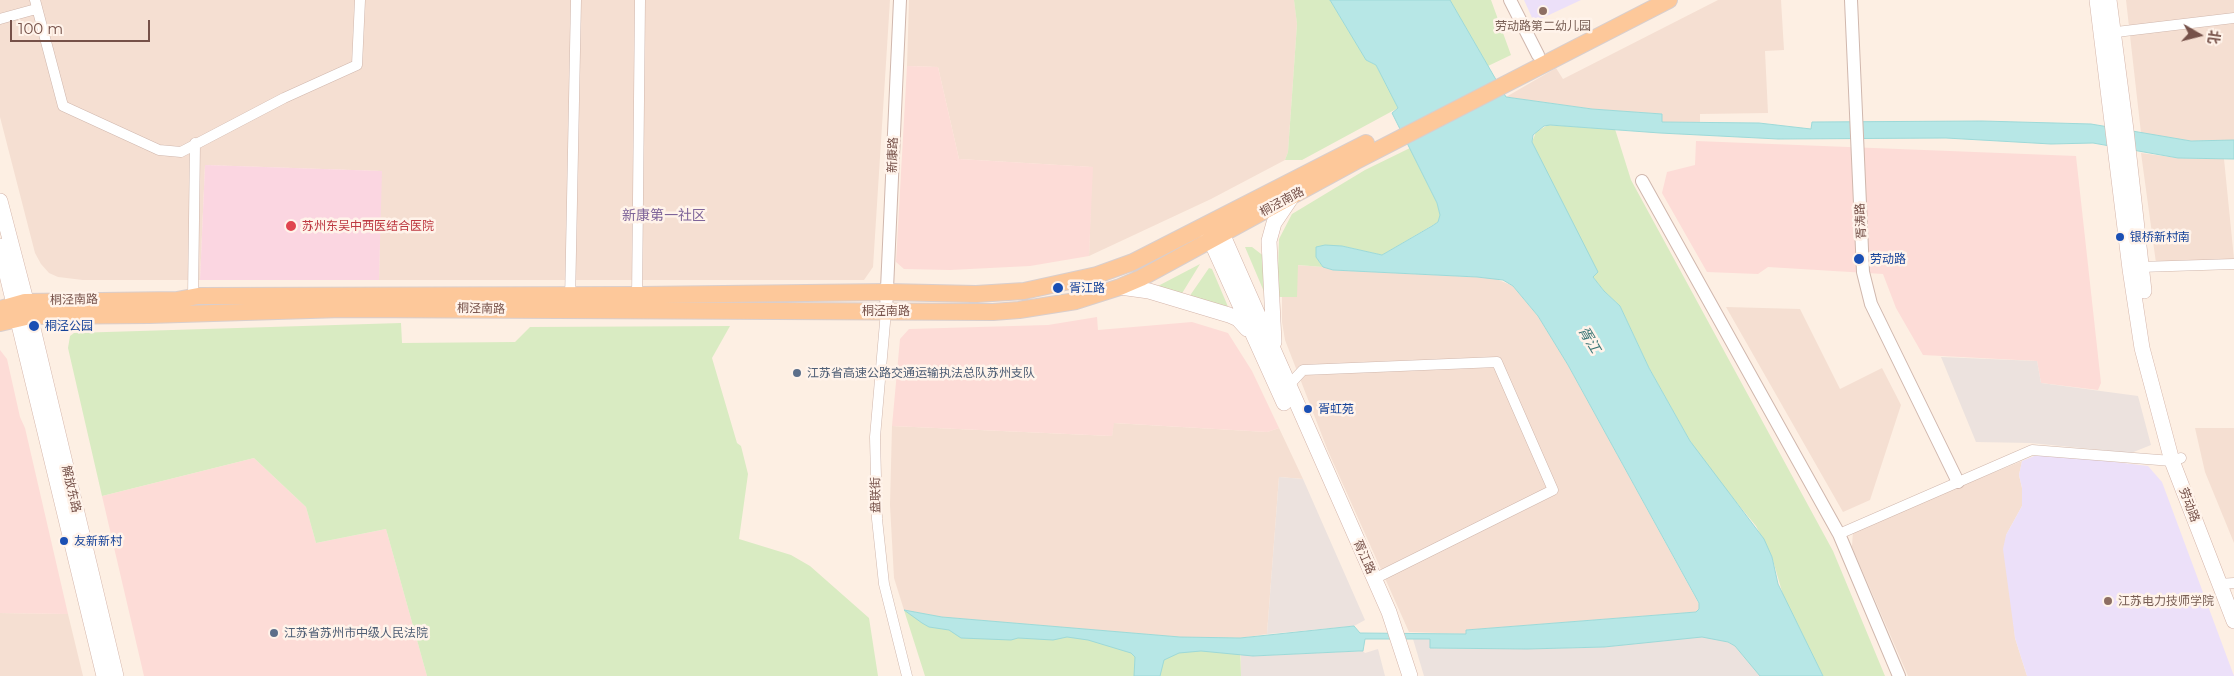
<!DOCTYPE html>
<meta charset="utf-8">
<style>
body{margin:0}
#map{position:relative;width:2234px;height:676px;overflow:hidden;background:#fdefe3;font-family:Montserrat,"Noto Sans SC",sans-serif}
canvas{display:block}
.north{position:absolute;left:2174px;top:10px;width:50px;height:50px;-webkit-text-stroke:4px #fff3ea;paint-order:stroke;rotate:98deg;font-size:14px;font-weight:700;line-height:20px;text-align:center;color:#765149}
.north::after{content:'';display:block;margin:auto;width:18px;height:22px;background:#765149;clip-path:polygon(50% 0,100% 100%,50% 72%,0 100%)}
.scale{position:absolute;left:10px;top:20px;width:140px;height:22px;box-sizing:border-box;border:2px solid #765149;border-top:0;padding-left:6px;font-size:15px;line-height:18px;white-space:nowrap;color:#765149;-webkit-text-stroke:4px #fff3ea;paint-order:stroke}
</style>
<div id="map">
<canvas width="2234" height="676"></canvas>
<div class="north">北</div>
<div class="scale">100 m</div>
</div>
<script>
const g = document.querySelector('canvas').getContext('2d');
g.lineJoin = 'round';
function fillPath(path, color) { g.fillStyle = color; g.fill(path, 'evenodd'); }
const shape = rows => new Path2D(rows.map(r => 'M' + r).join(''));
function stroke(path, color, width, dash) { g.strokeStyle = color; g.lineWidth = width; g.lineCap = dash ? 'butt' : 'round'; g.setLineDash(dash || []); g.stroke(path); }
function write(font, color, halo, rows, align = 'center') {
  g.font = font + ' Montserrat,"Noto Sans SC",sans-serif'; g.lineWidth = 5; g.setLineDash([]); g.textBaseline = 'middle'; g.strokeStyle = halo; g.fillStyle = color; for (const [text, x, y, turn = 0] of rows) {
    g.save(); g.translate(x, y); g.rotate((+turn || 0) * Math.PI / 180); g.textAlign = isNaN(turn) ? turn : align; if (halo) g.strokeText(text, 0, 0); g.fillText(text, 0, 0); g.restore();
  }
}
fillPath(shape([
 [0,0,890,0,873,267,864,280,379,280,381,171,205,165,200,280,83,280,58,277,49,273,41,264,35,253,0,117],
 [909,0,1294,0,1297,24,1288,152,1285,160,1211,199,1089,256,1092,167,959,159,938,67,907,66],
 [1718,0,1781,0,1784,50,1765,51,1768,113,1700,114,1700,122,1661,122,1661,114,1592,109,1506,97,1556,68,1563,79],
 [2126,0,2234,0,2234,140,2191,141,2141,133],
 [2141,153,2178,158,2224,159,2234,259,2156,263],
 [1297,265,1323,267,1333,270,1494,278,1513,286,1538,316,1568,365,1699,604,1699,609,1696,612,1466,630,1466,634,1409,632,1328,451,1285,340,1282,322,1282,297,1297,296],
 [1726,307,1800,309,1840,389,1882,368,1901,405,1870,500,1843,512],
 [1113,423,1267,432,1279,428,1303,479,1279,477,1267,634,1240,638,1180,637,942,617,904,610,894,578,890,505,892,426,1112,436],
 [2195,428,2234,428,2234,543,2205,472],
 [2022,461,2019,475,2022,488,2022,506,2006,535,2015,638,2027,676,1908,676,1852,547,1853,530],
 [0,613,68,614,83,676,0,676]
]), '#f5dfd2');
fillPath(shape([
 [907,66,938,67,959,159,1093,167,1089,256,1030,266,950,270,904,269,896,262],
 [1696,141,2076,156,2101,383,2098,390,2041,383,2037,361,1923,355,1896,308,1883,274,1768,267,1758,274,1707,272,1662,193,1667,172,1695,165],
 [1097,317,1098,330,1192,322,1228,333,1252,371,1279,428,1267,432,1114,423,1112,436,892,426,900,339,909,329,1048,325],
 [0,350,7,359,20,417,25,428,68,614,0,613],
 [254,458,306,507,316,543,386,529,427,676,144,676,102,496]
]), '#fddcd7');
fillPath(shape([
 [1941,357,2037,361,2041,383,2138,396,2151,445,2131,453,2031,443,1976,442],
 [1279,477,1303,479,1365,620,1354,626,1267,634],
 [1690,637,1707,637,1728,642,1735,646,1760,676,1424,676,1413,639,1431,639,1431,648,1527,649,1604,647],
 [1378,649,1385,676,1241,676,1241,654,1253,656,1363,651,1365,653]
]), '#ece2de');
fillPath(shape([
 [1524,0,1581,0,1534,22],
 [2042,453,2148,466,2162,482,2234,676,2027,676,2015,638,2003,549,2006,535,2022,506,2022,488,2019,475,2022,461]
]), '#ece0f9');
fillPath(shape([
 [205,165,382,171,379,280,200,280]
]), '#fbd6e1');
fillPath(shape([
 [1294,0,1330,0,1366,60,1376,65,1398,108,1302,160,1285,160,1288,152,1297,24],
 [1450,0,1491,0,1511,55,1488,66],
 [1548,125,1615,129,1631,180,1833,551,1885,676,1823,676,1783,595,1772,557,1756,526,1713,474,1690,441,1649,368,1620,306,1604,291,1593,277,1532,142,1536,132],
 [1410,148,1437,203,1440,215,1438,222,1382,255,1342,246,1316,247,1316,257,1323,267,1298,265,1297,297,1277,297,1279,239,1292,214,1365,170],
 [1245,247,1252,247,1265,257,1265,294],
 [1200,264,1181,295,1158,288,1158,286],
 [1209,268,1212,269,1229,309,1189,297],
 [401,323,402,343,515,342,530,327,730,326,712,358,737,443,741,446,748,474,739,539,791,555,810,566,869,618,878,676,427,676,386,529,316,543,306,507,254,458,102,496,68,348,70,336,74,333],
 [904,610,942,617,1180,637,1240,638,1241,676,925,676]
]), '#d9ebc2');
const water = shape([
 [1330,0,1450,0,1506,97,1592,109,1662,114,1662,122,1759,123,1811,129,1812,122,1982,121,2091,124,2191,141,2234,140,2234,159,2178,158,2093,143,2051,144,1946,138,1778,139,1660,133,1550,125,1544,126,1533,135,1532,142,1598,272,1593,277,1604,291,1620,306,1649,368,1690,441,1764,539,1772,557,1778,584,1823,676,1760,676,1735,646,1728,642,1702,637,1604,647,1527,649,1430,648,1430,639,1365,639,1363,651,1359,651,1253,656,1201,651,1179,653,1164,660,1160,676,1134,676,1135,657,1131,653,1088,640,1067,637,1053,640,1018,638,1011,640,961,638,949,630,929,627,922,623,904,610,942,617,1180,637,1240,638,1354,626,1360,633,1466,634,1466,630,1696,612,1699,609,1699,603,1568,365,1538,316,1513,286,1503,280,1477,277,1333,270,1323,267,1316,257,1316,247,1325,245,1342,246,1382,255,1432,226,1438,222,1440,215,1437,203,1392,113,1398,108,1376,65,1366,60,1330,0]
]);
fillPath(water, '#b7e7e6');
stroke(water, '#9dd9d8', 1);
const minor = shape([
 [35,0,63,106,159,150,181,152,284,98,357,65,360,0],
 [0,19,36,9],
 [2108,33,2234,18],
 [2140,267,2234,264],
 [193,297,195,143],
 [637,299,640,0],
 [570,301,576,0],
 [886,311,875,437,877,519,884,584,907,676],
 [1288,386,1303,370,1497,362,1553,490,1374,579],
 [1839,534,2032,450,2172,461,2181,458],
 [2219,584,2234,583]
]);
const tertiary = shape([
 [1510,0,1538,55],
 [1851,0,1863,272,1871,304,1958,482],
 [1642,181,1839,534,1899,676],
 [886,311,900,0]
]);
const secondary = shape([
 [2097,0,2130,269,2142,348,2172,461,2234,621],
 [2109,0,2126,130,2144,291],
 [0,201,30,316,116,676],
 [1217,222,1389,612,1410,676],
 [1206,230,1284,403],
 [0,246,104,676],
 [1120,287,1149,291,1229,315,1238,319,1247,329],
 [1274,342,1269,241,1274,223,1291,198]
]);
const primary = shape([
 [0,309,25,302,177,300,198,296,641,295,888,292,976,294,1024,291,1097,275,1133,262,1366,143],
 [0,323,30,316,149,315,342,309,993,312,1019,310,1076,301,1120,287,1141,278,1356,161,1669,0]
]);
stroke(minor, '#d0b7ad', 11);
stroke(tertiary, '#d0b7ad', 14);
stroke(secondary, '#d4b5aa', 16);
stroke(primary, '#d9cecc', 18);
stroke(minor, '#fff', 10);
stroke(tertiary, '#fff', 12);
stroke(secondary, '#fff', 15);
stroke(primary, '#fdc89a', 16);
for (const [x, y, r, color] of [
 [1543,11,5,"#8d6e63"],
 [291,226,6,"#e0444e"],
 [2120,237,5,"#1a4fb4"],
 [1859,259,6,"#1a4fb4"],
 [1058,288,6,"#1a4fb4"],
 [34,326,6,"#1a4fb4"],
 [797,373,5,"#5c6f8a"],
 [1308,409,5,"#1a4fb4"],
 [64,541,5,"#1a4fb4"],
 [2108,601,5,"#8d6e63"],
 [274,633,5,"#5c6f8a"]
]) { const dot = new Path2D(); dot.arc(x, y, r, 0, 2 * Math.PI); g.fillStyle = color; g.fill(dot); stroke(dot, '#fff3ea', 2); }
write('12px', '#785e54', '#fff3ea', [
 ["劳动路第二幼儿园",1543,26],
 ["江苏电力技师学院",2118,601,"left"]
]);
write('12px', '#765149', '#fff3ea', [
 ["新康路",893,155,-88],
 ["桐泾南路",1282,202,-28],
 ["胥涛路",1861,221,-93],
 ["桐泾南路",74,300,-1],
 ["桐泾南路",481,309,1],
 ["桐泾南路",886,311],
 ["解放东路",71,489,77],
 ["盘联街",876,495,-91],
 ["劳动路",2189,505,69],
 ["胥江路",1364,557,66]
]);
write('12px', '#be3a42', '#fff3ea', [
 ["苏州东吴中西医结合医院",302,226]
], 'left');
write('12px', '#164399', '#fff3ea', [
 ["银桥新村南",2130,237],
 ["劳动路",1870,259],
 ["胥江路",1069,288],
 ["桐泾公园",45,326],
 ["胥虹苑",1318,409],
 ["友新新村",74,541]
], 'left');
write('12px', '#4e5e75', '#fff3ea', [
 ["江苏省高速公路交通运输执法总队苏州支队",807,373],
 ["江苏省苏州市中级人民法院",284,633]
], 'left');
write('14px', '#7e6499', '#fff3ea', [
 ["新康第一社区",664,216]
]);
write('italic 14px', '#397474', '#fff3ea', [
 ["胥江",1589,340,59]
]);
</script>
